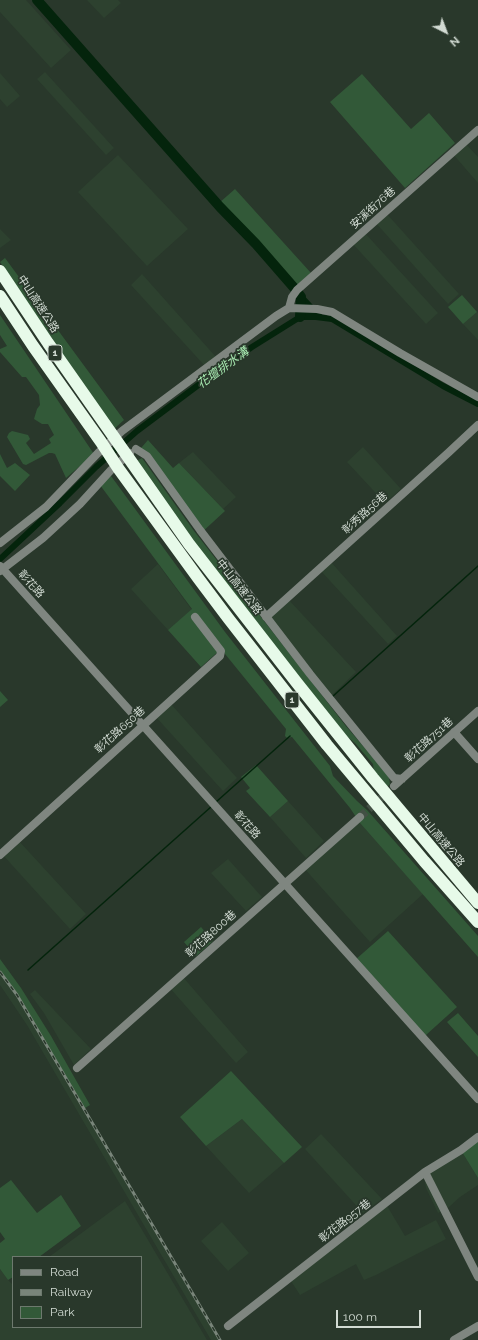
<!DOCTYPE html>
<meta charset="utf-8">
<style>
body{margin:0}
#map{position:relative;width:478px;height:1340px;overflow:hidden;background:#29382b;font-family:Raleway,sans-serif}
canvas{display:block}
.legend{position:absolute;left:12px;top:1256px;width:130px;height:72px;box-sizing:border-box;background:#29382b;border:1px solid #6d796e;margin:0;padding:5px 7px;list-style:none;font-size:12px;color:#d2dbd3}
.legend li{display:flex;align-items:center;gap:8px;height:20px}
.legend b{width:20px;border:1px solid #6d796e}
.north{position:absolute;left:426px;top:12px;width:40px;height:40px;-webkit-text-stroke:3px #29382b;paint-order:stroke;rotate:138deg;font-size:11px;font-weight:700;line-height:16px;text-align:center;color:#d2dbd3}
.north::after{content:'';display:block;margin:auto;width:14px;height:18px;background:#d2dbd3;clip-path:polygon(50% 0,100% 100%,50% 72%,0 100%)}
.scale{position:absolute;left:336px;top:1310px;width:85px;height:18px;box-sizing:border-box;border:2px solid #d2dbd3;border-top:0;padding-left:5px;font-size:12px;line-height:14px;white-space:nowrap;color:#d2dbd3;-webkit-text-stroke:3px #29382b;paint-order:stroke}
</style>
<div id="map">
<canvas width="478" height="1340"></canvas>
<ul class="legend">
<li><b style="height:5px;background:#7f8680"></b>Road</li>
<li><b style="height:5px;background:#79857a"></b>Railway</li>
<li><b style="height:11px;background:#325938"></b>Park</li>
</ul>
<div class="north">N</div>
<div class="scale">100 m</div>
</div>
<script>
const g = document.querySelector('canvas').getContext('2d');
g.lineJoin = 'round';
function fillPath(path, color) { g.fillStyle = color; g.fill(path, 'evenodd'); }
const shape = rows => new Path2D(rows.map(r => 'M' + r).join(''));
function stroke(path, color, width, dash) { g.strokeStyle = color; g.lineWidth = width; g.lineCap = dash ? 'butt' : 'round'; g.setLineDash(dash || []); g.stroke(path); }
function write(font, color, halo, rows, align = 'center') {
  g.font = font + ' Raleway,"Noto Sans TC",sans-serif'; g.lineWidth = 3.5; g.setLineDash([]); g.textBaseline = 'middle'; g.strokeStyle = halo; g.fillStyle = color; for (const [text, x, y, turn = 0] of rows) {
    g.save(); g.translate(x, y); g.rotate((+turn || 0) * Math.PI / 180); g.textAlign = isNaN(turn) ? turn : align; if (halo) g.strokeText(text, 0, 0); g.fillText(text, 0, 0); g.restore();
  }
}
fillPath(shape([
 [0,0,26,0,71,50,51,68,0,12],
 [87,0,118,0,121,3,104,18],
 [45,72,114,148,106,155,37,79],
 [0,73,20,96,7,107,0,99],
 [464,142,478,157,478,183,452,153],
 [118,155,188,229,147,266,78,192],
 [386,213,459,294,448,304,375,222],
 [0,229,11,240,0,248],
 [364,232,438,313,426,324,352,243],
 [142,274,216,357,204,365,131,285],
 [477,312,478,313,478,340,463,324],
 [363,447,401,489,385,503,347,462],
 [193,452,236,497,223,509,179,463],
 [330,561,397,636,388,644,320,570],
 [158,564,192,610,168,630,131,589],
 [288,599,356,672,329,698,267,618],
 [170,703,237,778,223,791,155,716],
 [288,801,324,841,306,858,270,817],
 [360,823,423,894,370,942,303,867,351,825],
 [18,840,86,914,70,929,2,854],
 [228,859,262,897,246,911,211,873],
 [0,972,15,992,85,1108,220,1340,211,1340,27,1025,0,985],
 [182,976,248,1052,236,1063,169,987],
 [35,990,91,1049,74,1065,44,1013,30,994],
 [242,1119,284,1163,249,1193,206,1146],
 [321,1134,382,1199,363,1213,305,1149],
 [462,1152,478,1178,478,1185,460,1197,449,1207,438,1213,426,1188,424,1176],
 [125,1201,207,1340,0,1340,0,1269,8,1280,12,1284,13,1284,13,1327,141,1327,141,1257,49,1257],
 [386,1204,405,1236,436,1220,446,1239,376,1275,364,1280,356,1264,300,1295,289,1278],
 [222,1222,249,1253,228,1271,201,1241]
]), '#2d412f');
fillPath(shape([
 [362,74,411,129,429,113,455,143,405,188,330,102],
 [235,189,311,273,295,287,219,203],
 [5,258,124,420,114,429,0,262],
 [462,295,477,312,463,324,448,307],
 [0,315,94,454,66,478,55,454,52,453,49,453,26,465,23,464,7,437,9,433,12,431,28,435,30,439,26,443,34,454,51,443,49,439,54,435,48,424,42,424,34,419,37,409,40,405,39,395,26,377,22,377,0,352,0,349,7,346,0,335],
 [148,440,173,468,179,463,225,511,200,534,141,448],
 [0,454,7,468,15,463,30,475,15,491,0,476],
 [142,458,194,531,345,725,386,773,389,778,390,784,387,787,374,772,373,764,355,743,341,732,219,576,136,461],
 [111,476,225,632,330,766,333,776,357,801,367,810,478,936,478,957,360,823,350,808,292,737,287,738,285,736,286,729,221,649,201,667,168,630,192,609,100,485],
 [0,691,8,700,0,707],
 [256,765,288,801,270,817,246,791,250,788,241,777],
 [201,927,213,941,196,956,184,942],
 [388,931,457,1007,426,1035,423,1035,355,960],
 [0,959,21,988,51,1036,90,1105,85,1108,15,992,0,972],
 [458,1013,478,1036,478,1057,447,1022],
 [231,1071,302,1147,284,1163,242,1119,206,1146,180,1117],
 [478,1140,478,1178,462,1152],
 [11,1180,37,1213,61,1195,81,1226,39,1257,13,1257,13,1277,8,1280,0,1269,0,1243,5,1239,0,1232,0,1188]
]), '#325938');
fillPath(shape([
 [298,289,326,319,333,322,316,317,300,317,301,298,296,290]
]), '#04240c');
stroke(shape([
 [332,697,478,566],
 [216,802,290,736],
 [28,970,212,806]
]), '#04240c', 1.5);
stroke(shape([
 [0,559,60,503,96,467,137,431,209,377,252,347,300,317,316,317,332,319,443,386,478,404]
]), '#04240c', 6);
stroke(shape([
 [37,0,220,207,256,244,296,290,301,297,300,317]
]), '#04240c', 10);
stroke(shape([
 [360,817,389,791]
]), '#425044', 8, [8, 4]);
stroke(shape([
 [289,308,292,297,297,290,478,130],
 [136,449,147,456,200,530,310,674,394,778,402,779],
 [0,543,46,507,98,453,122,431,276,316,289,308,317,309,332,312,400,353,478,397],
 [0,566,478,1099],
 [0,571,43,538,80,504,111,470,130,453],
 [266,617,448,453,478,425],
 [454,732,478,759],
 [394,786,478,711],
 [0,855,220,656,221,651,195,617],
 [77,1068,360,817],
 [425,1172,478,1277],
 [228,1326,425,1172,461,1150,478,1137],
 [454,1340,478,1326]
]), '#7f8680', 8);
stroke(shape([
 [0,271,48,343,189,544,297,683,373,778,478,903],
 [0,296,33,346,101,442,118,468,198,578,228,618,327,745,424,861,478,922]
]), '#e7fae9', 12);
const rail = shape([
 [0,972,17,995,220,1340]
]);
stroke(rail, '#79857a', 3);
stroke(rail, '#29382b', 1.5, [4.5]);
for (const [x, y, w] of [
 [55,353,14],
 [292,700,14]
]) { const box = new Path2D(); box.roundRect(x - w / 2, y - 8, w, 16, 3); g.fillStyle = '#29382b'; g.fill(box); stroke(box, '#d2dbd3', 1); }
write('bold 10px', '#d2dbd3', null, [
 ["1",55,353],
 ["1",292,700]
]);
write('11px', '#d2dbd3', '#29382b', [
 ["安溪街76巷",373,208,-42],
 ["中山高速公路",38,304,57],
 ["彰秀路56巷",365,513,-42],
 ["彰花路",31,584,48],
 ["中山高速公路",239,587,52],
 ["彰花路650巷",120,730,-42],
 ["彰花路751巷",429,740,-42],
 ["彰花路",247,825,48],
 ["中山高速公路",441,840,50],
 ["彰花路800巷",211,934,-42],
 ["彰花路957巷",345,1221,-38]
]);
write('italic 12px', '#a7e9b0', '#29382b', [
 ["花壇排水溝",223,368,-36]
]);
</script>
